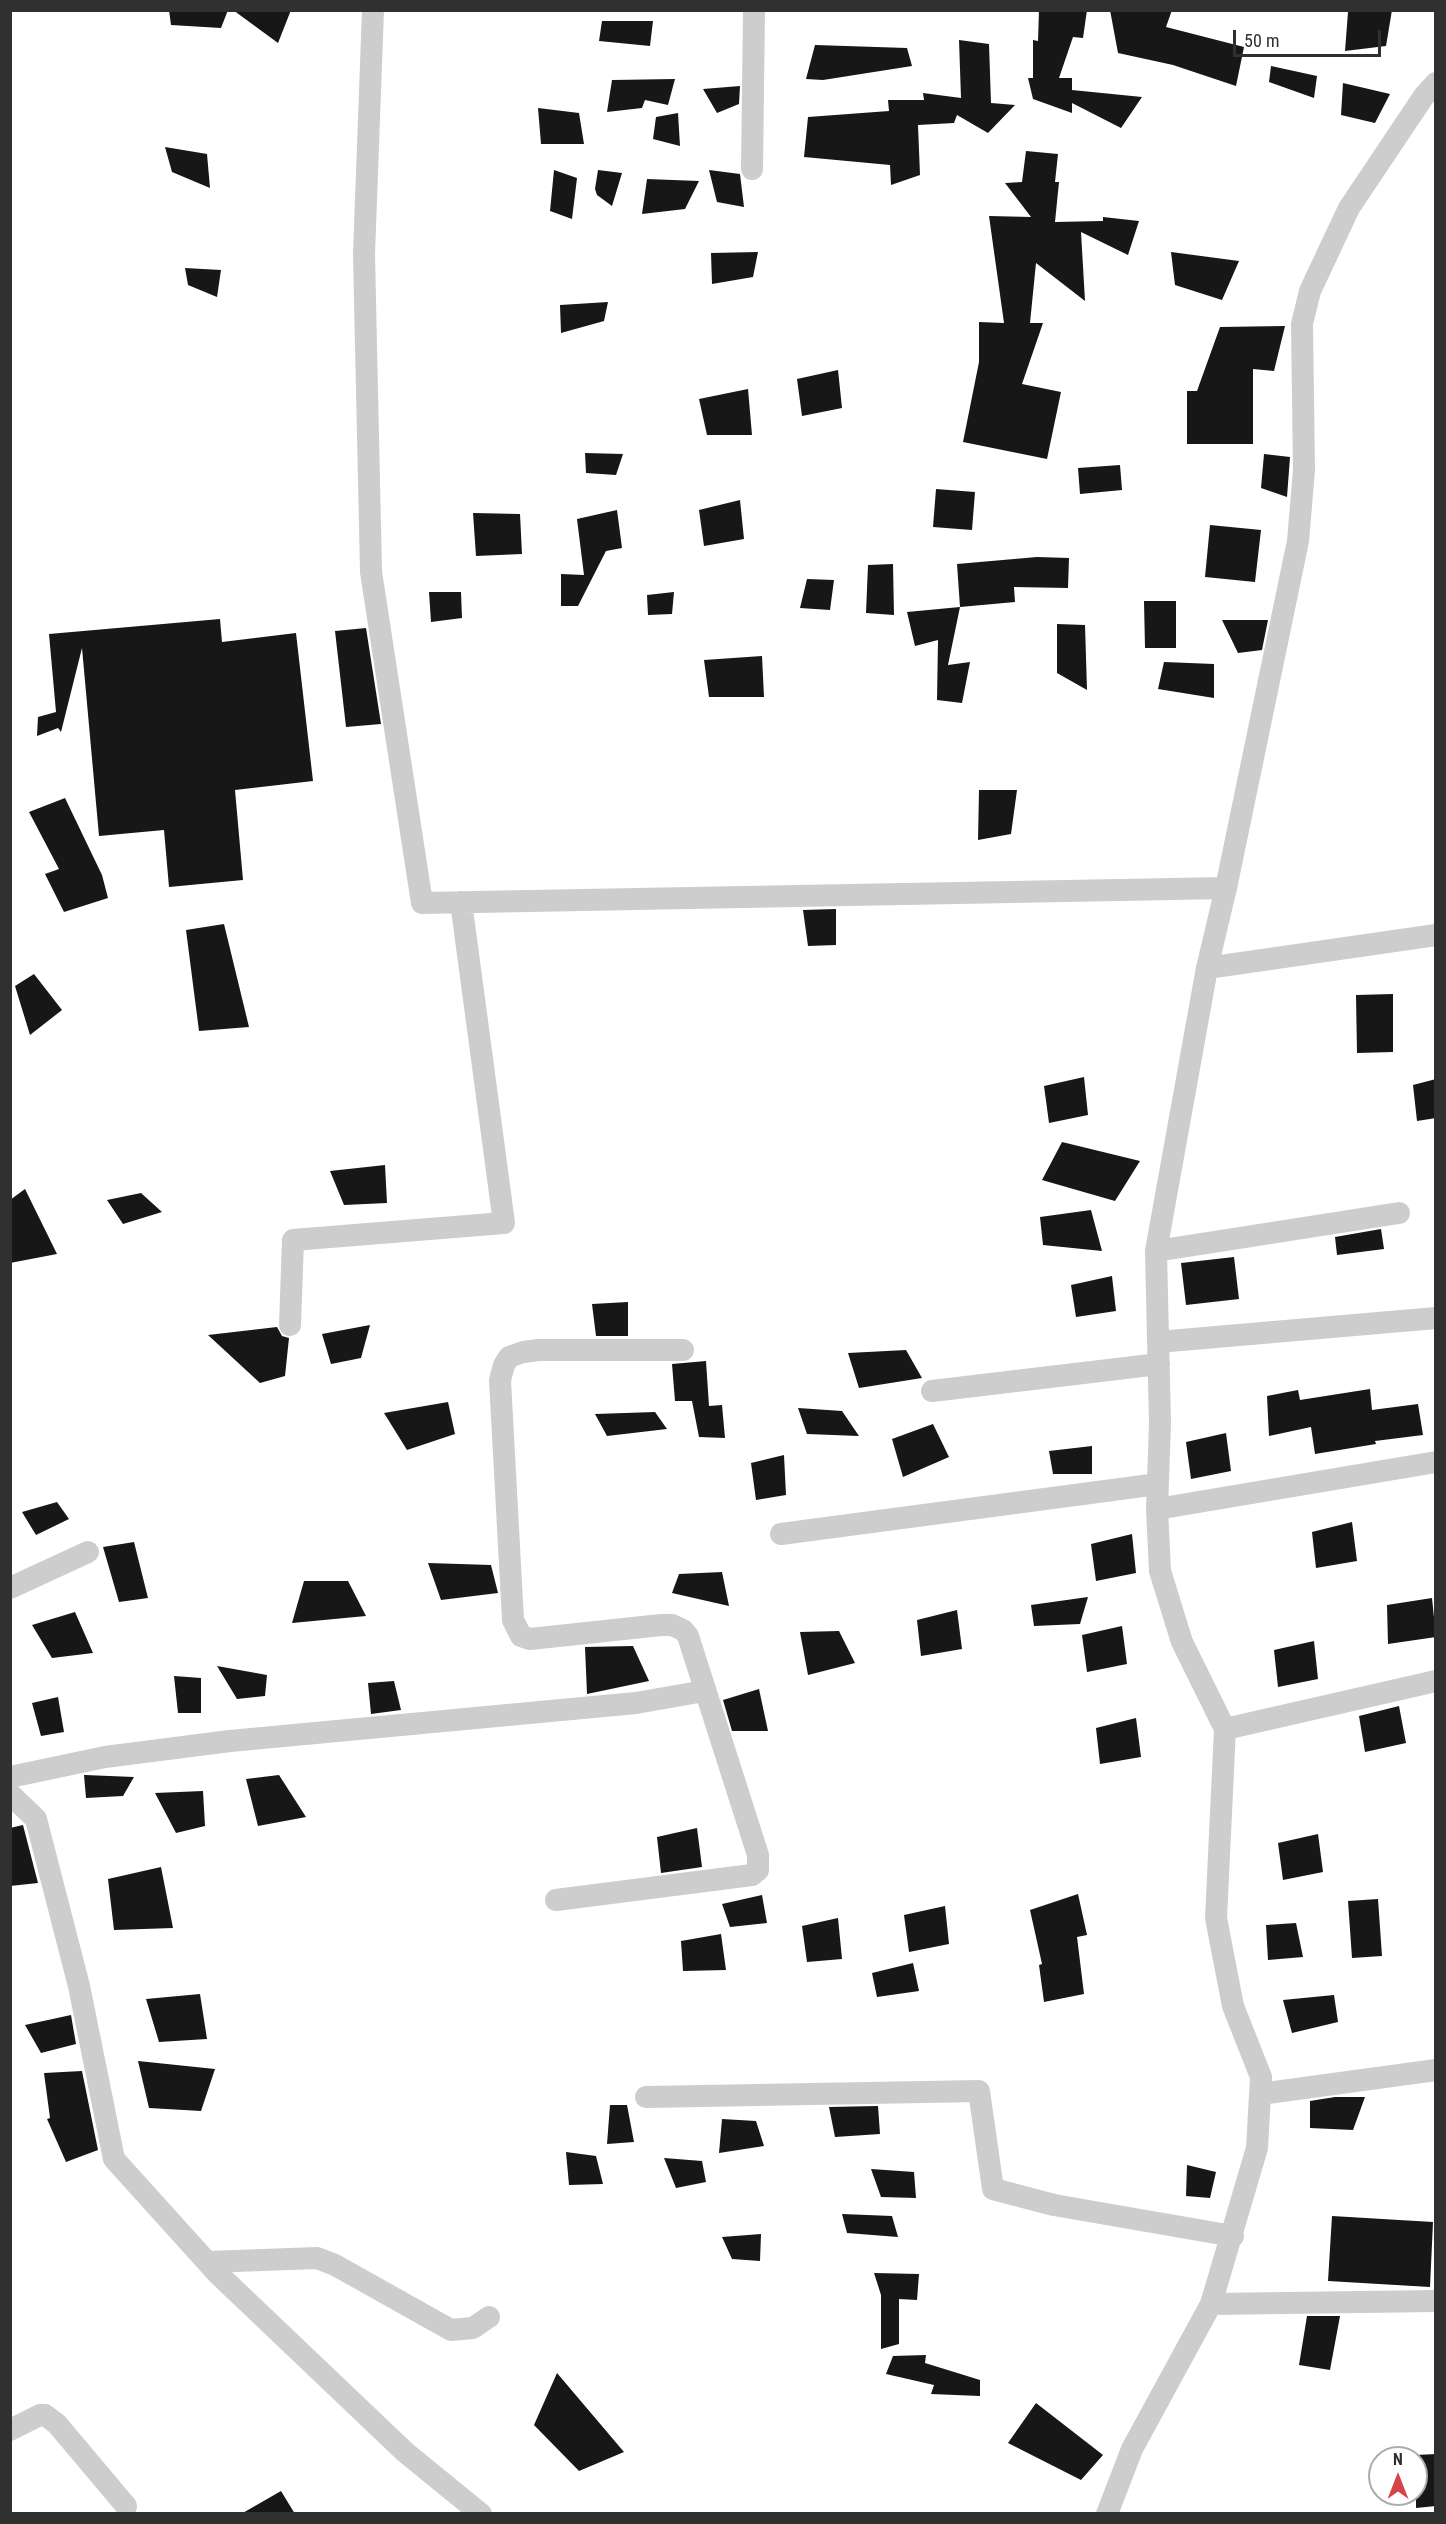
<!DOCTYPE html>
<style>
body{margin:0}
#map{position:relative;width:1446px;height:2524px;overflow:hidden;background:#fff;font-family:"Roboto Condensed",sans-serif}
canvas{display:block}
.frame{position:absolute;inset:0;border:12px solid #303030;pointer-events:none}
.north{position:absolute;left:1368px;top:2446px;width:60px;height:60px;box-sizing:border-box;background:#fff;border:2px solid #acacac;border-radius:50%;rotate:0deg;font-size:16px;font-weight:700;line-height:24px;text-align:center;color:#303030}
.north::after{content:'';display:block;margin:auto;width:21px;height:27px;background:#d54449;clip-path:polygon(50% 0,100% 100%,50% 72%,0 100%)}
.scale{position:absolute;left:1233px;top:30px;width:148px;height:27px;box-sizing:border-box;border:3px solid #303030;border-top:0;padding-left:8px;font-size:18px;line-height:21px;white-space:nowrap;color:#303030;-webkit-text-stroke:4px #fff;paint-order:stroke}
</style>
<div id="map">
<canvas width="1446" height="2524"></canvas>
<div class="frame"></div>
<div class="north">N</div>
<div class="scale">50 m</div>
</div>
<script>
const g = document.querySelector('canvas').getContext('2d');
g.lineJoin = 'round';
function fillPath(path, color) { g.fillStyle = color; g.fill(path, 'evenodd'); }
const shape = rows => new Path2D(rows.map(r => 'M' + r).join(''));
function stroke(path, color, width, dash) { g.strokeStyle = color; g.lineWidth = width; g.lineCap = dash ? 'butt' : 'round'; g.setLineDash(dash || []); g.stroke(path); }
fillPath(shape([
 [169,10,228,10,221,28,171,25],
 [233,10,291,10,278,43],
 [1039,10,1087,10,1083,38,1073,37,1059,78,1072,78,1072,90,1142,97,1121,128,1072,103,1072,113,1033,99,1028,78,1033,78,1033,40,1038,41],
 [1110,10,1172,10,1166,27,1244,47,1236,86,1173,65,1118,53],
 [1368,10,1392,10,1386,46,1345,51,1348,12],
 [602,21,653,21,650,46,599,41],
 [959,40,989,44,991,103,1015,105,988,133,957,115,954,123,918,125,920,175,891,185,890,165,804,157,808,117,889,111,888,100,924,100,923,93,961,98],
 [815,45,907,48,912,66,823,80,806,79],
 [1271,66,1317,76,1314,98,1269,82],
 [675,79,668,105,645,100,642,108,607,112,612,80],
 [1343,83,1390,94,1375,123,1341,115],
 [740,86,739,104,717,113,703,89],
 [538,108,579,113,584,144,541,144],
 [678,113,680,146,653,139,656,117],
 [165,147,207,154,210,188,172,172],
 [1026,151,1058,154,1055,182,1059,182,1055,222,1103,221,1103,217,1139,221,1128,255,1081,232,1085,301,1036,263,1030,323,1043,323,1022,384,1061,392,1047,459,963,442,979,362,979,322,1004,323,989,216,1031,217,1005,183,1022,182],
 [554,170,577,178,572,219,550,211],
 [598,170,622,173,612,206,597,195,595,189],
 [709,170,740,174,744,207,717,202],
 [647,179,699,181,685,209,642,214],
 [758,252,753,277,712,284,711,253],
 [1171,252,1239,261,1222,300,1175,285],
 [185,268,221,270,217,297,188,285],
 [608,302,604,321,561,333,560,305],
 [1285,326,1274,371,1253,369,1253,444,1187,444,1187,391,1197,391,1220,327],
 [838,370,842,408,802,416,797,379],
 [748,389,752,435,707,435,699,399],
 [585,453,623,454,616,475,586,473],
 [1264,454,1290,457,1287,497,1261,488],
 [1120,465,1122,490,1080,494,1078,468],
 [936,489,975,492,972,530,933,527],
 [740,500,744,539,704,546,699,510],
 [617,510,622,548,606,551,578,606,561,606,561,574,584,575,577,519],
 [473,513,520,514,522,554,476,556],
 [1210,525,1261,530,1255,582,1205,577],
 [1037,557,1069,558,1068,588,1014,587,1015,602,960,607,957,564],
 [893,564,894,615,866,613,868,565],
 [807,579,834,580,830,610,800,608],
 [429,592,461,592,462,618,431,622],
 [674,592,672,614,648,615,647,595],
 [1144,601,1176,601,1176,648,1145,648],
 [960,607,948,665,970,662,962,703,937,700,938,640,915,646,907,612],
 [220,619,222,642,296,633,313,781,235,790,243,880,169,887,164,830,99,836,82,648,61,732,58,728,37,736,38,717,56,712,49,634],
 [1222,620,1268,620,1262,650,1238,653],
 [1057,624,1085,625,1087,690,1057,673],
 [366,628,381,724,346,727,335,631],
 [762,656,764,697,709,697,704,660],
 [1164,662,1214,664,1214,698,1158,689],
 [979,790,1017,790,1011,834,978,840],
 [65,798,102,875,108,898,64,912,45,874,59,869,29,812],
 [836,909,836,945,808,946,803,910],
 [224,924,249,1027,199,1031,186,930],
 [34,974,62,1010,30,1035,15,986],
 [1393,994,1393,1052,1357,1053,1356,995],
 [1084,1077,1088,1115,1049,1123,1044,1086],
 [1436,1079,1436,1118,1417,1121,1413,1085],
 [1062,1142,1140,1161,1115,1201,1042,1180],
 [385,1165,387,1203,344,1205,330,1171],
 [25,1189,57,1254,10,1263,10,1200],
 [141,1193,162,1212,123,1224,107,1200],
 [1091,1210,1102,1251,1043,1245,1040,1217],
 [1381,1229,1384,1249,1337,1255,1335,1237],
 [1234,1257,1239,1299,1186,1305,1181,1263],
 [1112,1276,1116,1311,1076,1317,1071,1285],
 [628,1302,628,1336,596,1336,592,1304],
 [370,1325,361,1358,331,1364,322,1334],
 [277,1327,282,1336,289,1338,285,1376,260,1383,208,1335],
 [906,1350,922,1378,859,1388,848,1353],
 [706,1361,709,1406,722,1405,725,1438,699,1437,692,1401,675,1401,672,1364],
 [1370,1389,1372,1410,1418,1404,1423,1435,1375,1441,1376,1444,1315,1454,1311,1427,1269,1436,1267,1396,1298,1390,1300,1400],
 [448,1402,455,1434,407,1450,384,1413],
 [798,1408,842,1411,859,1436,807,1434],
 [655,1412,667,1429,607,1436,595,1414],
 [933,1424,949,1457,903,1477,892,1439],
 [1226,1433,1231,1471,1191,1479,1186,1442],
 [1092,1446,1092,1474,1053,1474,1049,1451],
 [784,1455,786,1495,756,1500,751,1463],
 [57,1502,69,1519,36,1535,22,1512],
 [1352,1522,1357,1561,1316,1568,1312,1532],
 [1132,1534,1136,1573,1096,1581,1091,1544],
 [134,1542,148,1598,119,1602,103,1547],
 [428,1563,491,1565,498,1593,441,1600],
 [722,1572,729,1606,672,1593,679,1574],
 [304,1581,348,1581,366,1616,292,1623],
 [1088,1597,1080,1624,1034,1626,1031,1605],
 [1432,1598,1436,1637,1388,1644,1387,1605],
 [957,1610,962,1649,921,1656,917,1620],
 [75,1612,93,1653,52,1658,32,1625],
 [1122,1626,1127,1664,1087,1672,1082,1635],
 [839,1631,855,1663,808,1675,800,1632],
 [1314,1641,1318,1679,1278,1687,1274,1650],
 [633,1646,649,1681,587,1694,585,1647],
 [217,1666,267,1675,265,1696,237,1699],
 [174,1676,201,1678,201,1713,178,1713],
 [394,1681,401,1710,371,1714,368,1683],
 [759,1689,768,1731,732,1731,723,1700],
 [58,1697,64,1732,41,1736,32,1703],
 [1399,1706,1406,1743,1365,1752,1359,1716],
 [1136,1718,1141,1757,1100,1764,1096,1728],
 [84,1775,85,1775,134,1777,123,1796,86,1798],
 [279,1775,306,1817,258,1826,246,1779],
 [203,1791,205,1826,176,1833,155,1793],
 [23,1825,38,1883,10,1886,10,1828],
 [697,1828,702,1867,661,1873,657,1837],
 [1318,1834,1323,1872,1283,1880,1278,1843],
 [161,1867,173,1928,114,1930,108,1879],
 [1078,1894,1087,1935,1077,1937,1084,1994,1044,2002,1039,1965,1042,1964,1030,1910],
 [762,1895,767,1923,730,1927,722,1904],
 [1378,1899,1382,1956,1352,1958,1348,1901],
 [945,1906,949,1944,909,1952,904,1915],
 [838,1918,842,1959,807,1962,802,1926],
 [1296,1923,1303,1957,1268,1960,1266,1925],
 [721,1934,726,1970,683,1971,681,1941],
 [913,1963,919,1991,877,1997,872,1973],
 [200,1994,207,2039,159,2042,146,1999],
 [1334,1995,1338,2022,1292,2033,1283,2000],
 [71,2015,76,2044,41,2053,25,2025],
 [138,2061,215,2069,201,2111,149,2108],
 [82,2071,98,2150,66,2162,47,2119,50,2118,44,2073],
 [1335,2097,1365,2097,1353,2130,1310,2128,1310,2101],
 [610,2105,627,2105,634,2142,607,2144],
 [878,2106,880,2134,835,2137,829,2107],
 [722,2119,756,2121,764,2146,719,2153],
 [566,2152,596,2156,603,2184,569,2185],
 [664,2158,702,2161,706,2182,676,2188],
 [1187,2165,1216,2172,1210,2198,1186,2196],
 [871,2169,914,2172,916,2198,881,2197],
 [842,2214,892,2216,898,2237,847,2233],
 [1332,2216,1433,2222,1430,2287,1328,2281],
 [761,2234,760,2261,732,2259,722,2237],
 [874,2273,919,2274,917,2300,899,2299,899,2344,881,2349,881,2295],
 [1307,2316,1340,2316,1330,2370,1299,2365],
 [926,2355,925,2363,980,2380,980,2396,931,2394,934,2385,886,2374,893,2356],
 [557,2373,624,2452,579,2471,534,2425],
 [1036,2403,1103,2455,1081,2480,1008,2443],
 [1436,2454,1436,2506,1416,2508,1416,2455],
 [281,2491,295,2514,241,2514]
]), '#171717');
stroke(shape([
 [373,10,364,254,371,572,422,903,1226,888],
 [752,169,754,10],
 [1207,968,1436,935],
 [1156,1251,1399,1213],
 [290,1325,293,1240,504,1223,461,902],
 [1158,1342,1436,1318],
 [932,1391,1159,1364],
 [1157,1509,1436,1462],
 [781,1534,1158,1484],
 [10,1588,88,1552],
 [1225,1729,1436,1681],
 [10,1777,105,1757,230,1741,636,1703,704,1691],
 [10,1794,36,1819,79,1986,114,2159,217,2273,405,2452,481,2514],
 [556,1900,752,1875,758,1870,758,1855,688,1636,683,1630,672,1625,661,1625,530,1639,521,1636,513,1620,500,1380,504,1365,509,1357,523,1352,539,1350,683,1350],
 [1260,2094,1436,2070],
 [646,2097,979,2091,993,2189,1054,2205,1233,2236],
 [208,2262,317,2258,335,2265,451,2330,473,2328,489,2317],
 [1211,2304,1436,2301],
 [10,2430,40,2415,45,2415,57,2424,126,2506],
 [1107,2514,1132,2449,1211,2304,1257,2148,1261,2077,1233,2006,1216,1918,1225,1729,1182,1642,1160,1571,1157,1509,1160,1423,1156,1251,1207,968,1226,888,1298,541,1304,470,1302,324,1310,291,1349,208,1424,96,1436,83]
]), '#cdcdcd', 22);
</script>
